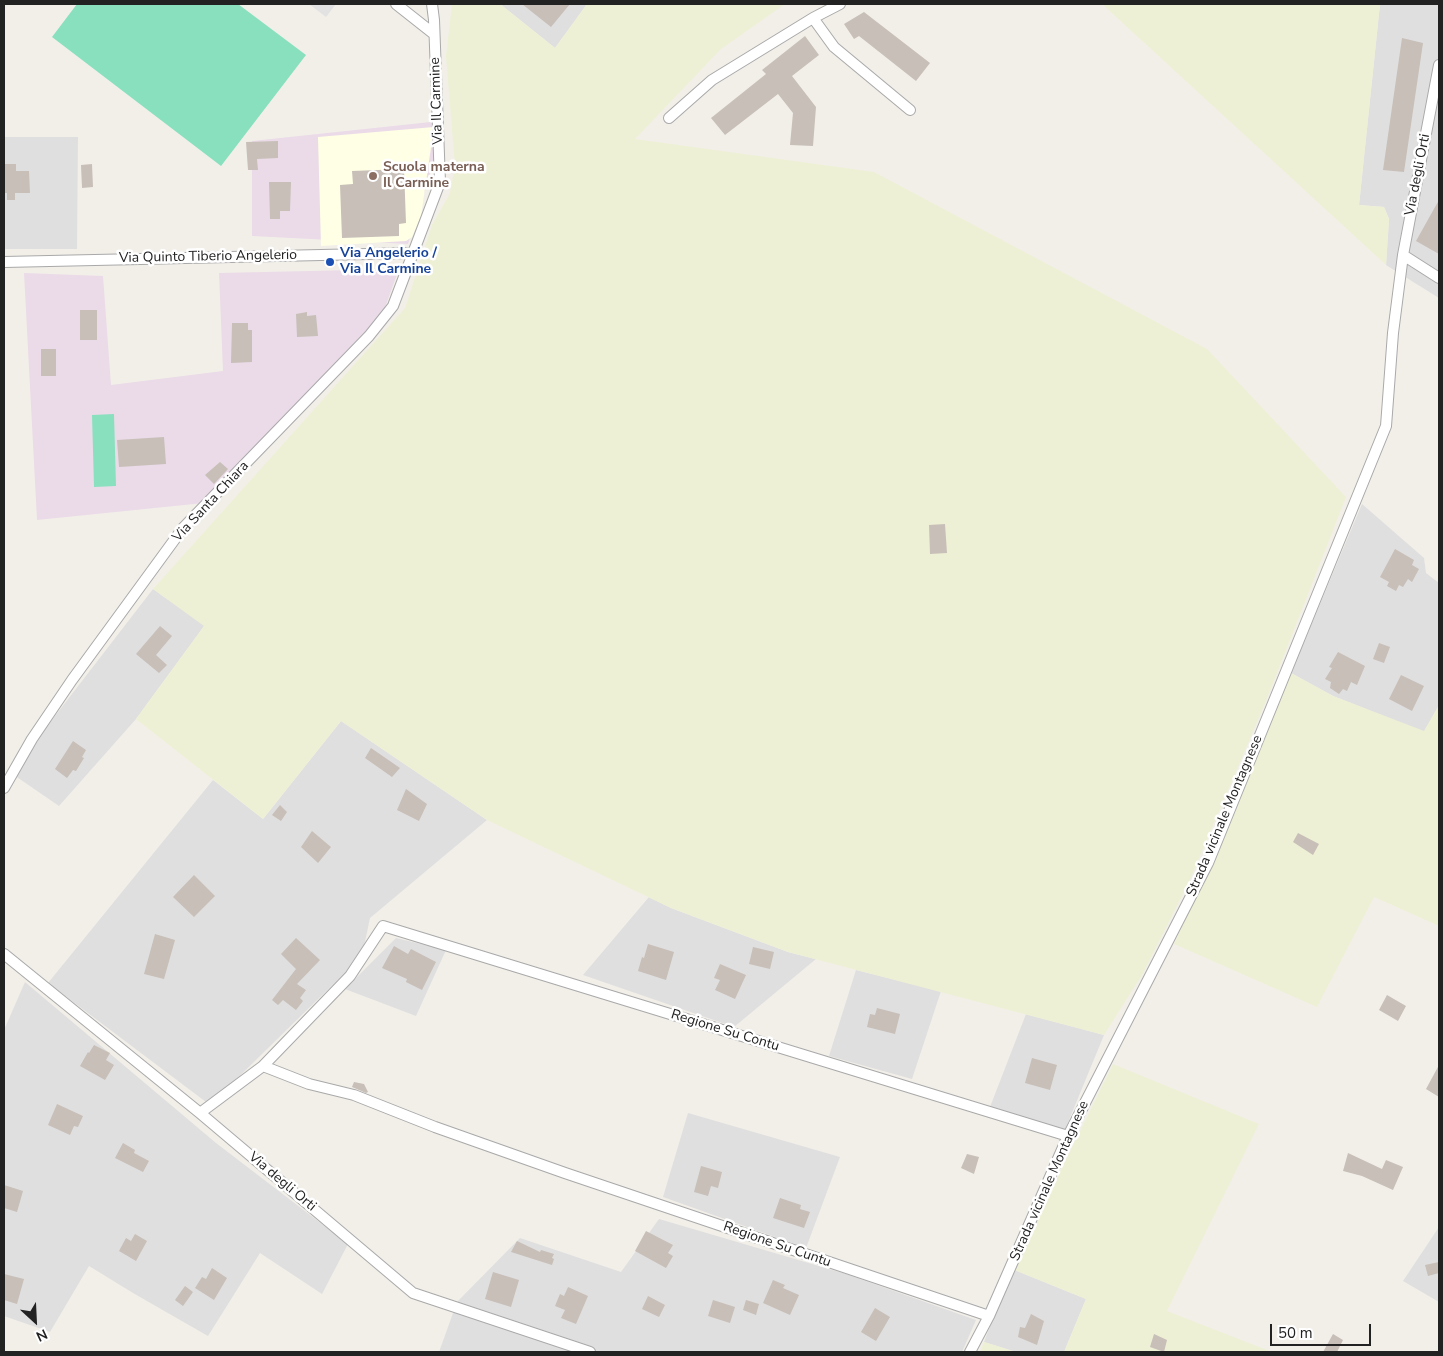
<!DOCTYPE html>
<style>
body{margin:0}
#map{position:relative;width:1443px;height:1356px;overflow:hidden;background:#f2efe9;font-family:"Nunito Sans",sans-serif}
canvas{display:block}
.frame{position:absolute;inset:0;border:5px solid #222;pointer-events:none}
.north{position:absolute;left:10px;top:1296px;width:50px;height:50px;-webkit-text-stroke:4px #fff;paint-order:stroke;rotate:155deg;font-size:14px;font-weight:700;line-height:20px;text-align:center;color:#222}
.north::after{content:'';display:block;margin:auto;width:18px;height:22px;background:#222;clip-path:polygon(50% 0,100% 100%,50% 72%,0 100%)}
.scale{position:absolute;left:1270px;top:1324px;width:101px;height:22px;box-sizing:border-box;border:2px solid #222;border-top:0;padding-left:6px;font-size:15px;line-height:18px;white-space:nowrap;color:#222;-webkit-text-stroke:4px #fff;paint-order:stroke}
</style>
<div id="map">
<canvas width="1443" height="1356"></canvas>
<div class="frame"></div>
<div class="north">N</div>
<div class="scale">50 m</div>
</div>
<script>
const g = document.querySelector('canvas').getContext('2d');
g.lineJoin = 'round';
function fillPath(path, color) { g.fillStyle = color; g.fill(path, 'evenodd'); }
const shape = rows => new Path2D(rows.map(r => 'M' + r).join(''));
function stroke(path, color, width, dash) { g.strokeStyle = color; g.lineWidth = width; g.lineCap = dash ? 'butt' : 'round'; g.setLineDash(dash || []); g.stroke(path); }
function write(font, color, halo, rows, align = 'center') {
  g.font = font + ' "Nunito Sans",sans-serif'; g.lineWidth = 5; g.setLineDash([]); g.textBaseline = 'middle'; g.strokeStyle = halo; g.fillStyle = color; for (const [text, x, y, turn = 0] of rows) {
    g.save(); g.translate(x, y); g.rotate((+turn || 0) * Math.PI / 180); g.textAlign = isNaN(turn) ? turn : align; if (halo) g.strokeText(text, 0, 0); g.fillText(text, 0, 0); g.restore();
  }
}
fillPath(shape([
 [500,4,587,4,555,48],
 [1380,4,1439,4,1439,298,1386,265,1389,219,1384,207,1359,205],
 [4,137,78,137,77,249,4,249],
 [1362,504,1424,558,1426,573,1439,583,1439,705,1424,732,1333,696,1291,673],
 [153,589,205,625,136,719,59,806,11,773],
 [341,721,487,820,370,918,362,956,210,1105,48,983,213,780,263,819],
 [649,897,671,908,788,952,816,959,734,1027,583,975],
 [396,938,446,950,416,1016,345,989],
 [856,970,941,991,912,1079,829,1056],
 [25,982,216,1143,348,1244,322,1294,260,1253,208,1336,133,1293,89,1266,50,1332,4,1316,4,1030],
 [1026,1014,1104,1035,1062,1137,990,1107],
 [688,1113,840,1157,806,1248,663,1197],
 [659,1219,846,1274,976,1320,962,1352,439,1352,457,1302,520,1238,621,1272],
 [1439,1227,1439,1302,1403,1281],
 [1012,1269,1086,1299,1064,1352,1016,1352,984,1342]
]), '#e0dfdf');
fillPath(shape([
 [440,121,431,171,408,244,252,236,252,141],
 [399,269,383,313,304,396,204,503,37,520,24,273,103,276,111,385,223,371,219,273]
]), '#ebdbe8');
fillPath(shape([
 [434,127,421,216,412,237,406,241,321,246,318,137]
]), '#ffffe5');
fillPath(shape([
 [452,4,500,4,555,48,587,4,785,4,721,49,635,139,874,172,1207,349,1346,497,1266,701,1188,884,1142,975,1104,1035,788,952,671,908,487,820,341,721,263,819,136,719,204,626,153,589,405,308,432,225,450,193,455,166,446,56],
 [1102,4,1380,4,1359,205,1384,207,1389,219,1386,265],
 [1291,673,1333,696,1424,731,1439,705,1439,926,1374,897,1317,1007,1174,944,1232,820],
 [1113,1064,1259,1124,1167,1311,1272,1352,1064,1352,1086,1299,1012,1269],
 [984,1342,1016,1352,980,1352]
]), '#eef0d5');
fillPath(shape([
 [77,4,238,4,306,55,221,166,52,37],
 [114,414,116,486,94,487,92,415]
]), '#88e0be');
fillPath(shape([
 [309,4,336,4,326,17]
]), '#e2e2e2');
fillPath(shape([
 [522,4,570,4,551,27],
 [864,12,930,63,916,81,859,36,854,39,844,24],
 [805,36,819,55,792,76,816,107,813,146,790,145,793,113,778,94,725,135,711,118,766,74,762,70],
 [1402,38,1423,43,1404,172,1383,170],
 [278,141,278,158,257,159,258,170,248,170,246,142],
 [5,164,16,164,16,171,29,171,30,193,15,193,15,200,7,200,7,193,4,193,5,185,4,185],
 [92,164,93,187,82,188,81,165],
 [404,169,406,223,399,224,399,236,342,238,340,185,353,184,352,171],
 [269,182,291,182,290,211,280,211,280,219,270,219],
 [1439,200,1439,254,1416,241],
 [80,310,97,310,97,340,80,340],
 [307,312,307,316,316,315,318,336,297,337,296,314],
 [232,323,248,323,248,330,252,330,252,362,231,363],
 [41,349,56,349,56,376,41,376],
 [164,437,166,464,119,467,117,440],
 [220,462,228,469,214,484,205,475],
 [945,524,947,553,930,554,929,525],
 [1395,549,1414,560,1412,565,1419,569,1412,582,1408,579,1403,587,1399,585,1396,591,1387,586,1389,582,1380,577],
 [160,626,172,636,156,655,167,665,159,673,136,654],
 [1379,643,1390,647,1384,663,1373,659],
 [1338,652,1365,666,1357,685,1351,682,1347,691,1343,689,1339,694,1330,688,1331,682,1325,679,1332,668,1329,667],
 [1401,675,1424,686,1412,711,1389,699],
 [73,741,86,750,82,757,84,758,76,771,73,770,67,778,55,769],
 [371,748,400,768,392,777,365,758],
 [406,789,427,804,419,821,397,810],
 [280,805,287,812,281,821,272,815],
 [312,831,331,847,318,863,301,847],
 [1298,833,1319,844,1313,855,1293,842],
 [194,875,215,896,194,917,173,897],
 [155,934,175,940,164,979,144,974],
 [296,938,320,960,297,984,306,990,300,998,303,1001,296,1010,283,1000,278,1005,272,1000,296,969,281,954],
 [648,944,674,952,666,980,638,971,642,957,644,958],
 [394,946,408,954,411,949,436,962,422,990,406,982,407,979,382,968],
 [753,947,774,952,770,969,749,964],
 [720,964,746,975,735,999,715,990,720,980,714,978],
 [1387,995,1406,1006,1398,1021,1379,1010],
 [877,1008,900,1014,895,1034,867,1027,870,1014,875,1015],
 [94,1045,110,1053,106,1060,114,1065,105,1080,80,1066,88,1052,89,1053],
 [1032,1058,1057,1065,1050,1090,1025,1083],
 [1439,1065,1439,1097,1426,1089],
 [354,1082,364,1084,368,1092,366,1093,352,1087],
 [57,1104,83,1116,78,1127,74,1126,70,1135,48,1125],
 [123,1143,135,1150,134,1153,149,1161,143,1172,115,1158],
 [1348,1153,1382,1169,1386,1160,1403,1167,1393,1190,1362,1176,1343,1171],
 [967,1154,979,1157,974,1174,961,1168],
 [701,1166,722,1172,718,1188,711,1186,708,1196,694,1192],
 [4,1185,23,1191,17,1212,4,1208],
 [780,1198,801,1205,800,1209,810,1212,804,1228,773,1218],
 [646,1231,673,1245,668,1253,673,1256,666,1268,635,1251],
 [135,1234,147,1241,136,1261,119,1251,126,1238,131,1241],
 [517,1241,540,1252,541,1250,554,1254,552,1258,554,1259,552,1265,511,1252],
 [1439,1262,1439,1273,1428,1276,1425,1265],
 [212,1268,227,1278,214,1300,195,1288,202,1277,206,1279],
 [493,1272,519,1280,511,1307,485,1299],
 [4,1274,24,1279,17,1304,4,1300],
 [773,1280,785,1285,783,1288,799,1295,790,1315,763,1303],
 [185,1286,193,1292,183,1306,175,1300],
 [568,1287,588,1296,576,1324,561,1318,565,1310,555,1306,560,1294,564,1296],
 [648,1296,665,1305,659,1317,642,1309],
 [713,1300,735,1307,730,1323,708,1316],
 [746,1300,759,1304,756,1315,743,1310],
 [875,1308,890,1317,876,1341,861,1332],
 [1031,1314,1044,1321,1037,1345,1018,1337,1020,1327,1025,1328],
 [1154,1334,1167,1340,1164,1352,1150,1347],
 [1333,1334,1343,1340,1337,1352,1323,1352]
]), '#c7bfb8');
const street = shape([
 [396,4,434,34],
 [813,18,834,47,910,110],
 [669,118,712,80,813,18,840,4],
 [1403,255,1439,278],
 [4,262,412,253],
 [4,788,32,739,72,680,183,528,369,336,393,306,440,182,434,20,432,4],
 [4,954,200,1113,413,1293,590,1352],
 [263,1066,309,1084,354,1095,435,1127,565,1173,989,1316],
 [200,1113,263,1066,350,976,383,926,1068,1136],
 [970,1352,989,1316,1068,1136,1208,863,1386,426,1393,333,1403,255,1439,65]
]);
stroke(street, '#a9a9a9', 12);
stroke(street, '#fff', 10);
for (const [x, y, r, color] of [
 [373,176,5,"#8d6e63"],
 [330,262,5,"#1a4fb4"]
]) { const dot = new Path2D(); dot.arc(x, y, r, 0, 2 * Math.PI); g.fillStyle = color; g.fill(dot); stroke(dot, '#fff', 2); }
write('14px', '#222', '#fff', [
 ["Via Il Carmine",437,101,-92],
 ["Via degli Orti",1418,175,-79],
 ["Via Quinto Tiberio Angelerio",208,257,-1],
 ["Via Santa Chiara",211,502,-47],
 ["Strada vicinale Montagnese",1225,816,-67],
 ["Regione Su Contu",725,1031,17],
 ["Strada vicinale Montagnese",1050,1181,-66],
 ["Via degli Orti",282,1182,40],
 ["Regione Su Cuntu",777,1245,19]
]);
write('bold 14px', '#785e54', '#fff', [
 ["Scuola materna",383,168],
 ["Il Carmine",383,184]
], 'left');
write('bold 14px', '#164399', '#fff', [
 ["Via Angelerio /",340,254],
 ["Via Il Carmine",340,270]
], 'left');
</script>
